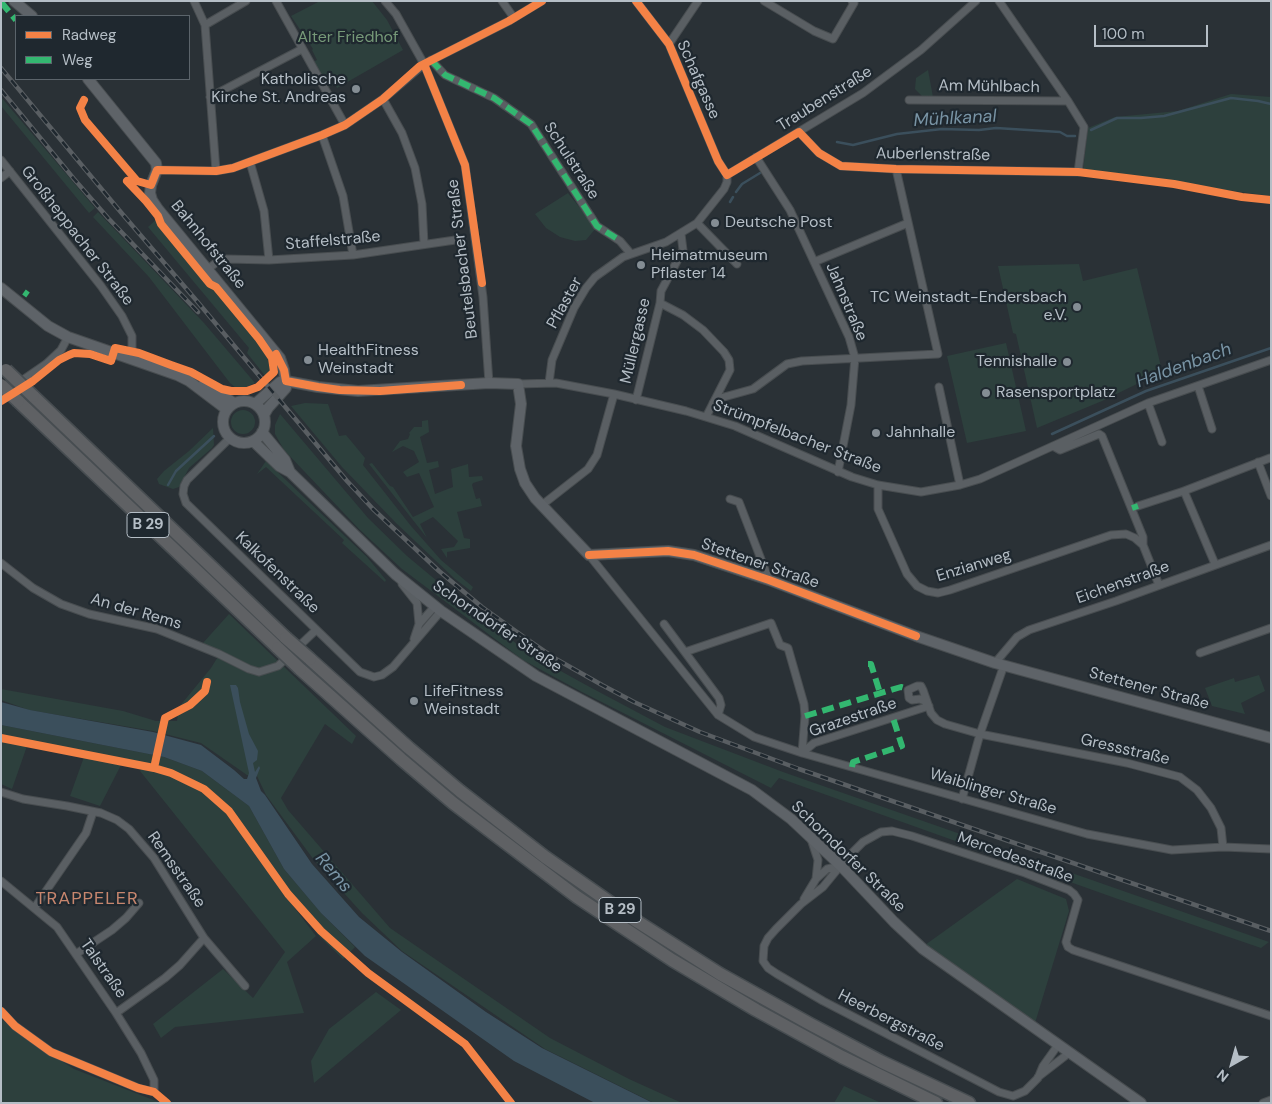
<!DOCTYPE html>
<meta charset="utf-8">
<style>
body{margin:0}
#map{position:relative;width:1272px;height:1104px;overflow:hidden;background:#2a3136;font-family:"DM Sans",sans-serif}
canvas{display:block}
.frame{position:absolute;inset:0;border:2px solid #b5bec6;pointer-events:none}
.legend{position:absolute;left:15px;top:15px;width:175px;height:65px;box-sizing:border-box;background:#1f282f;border:1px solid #5b646b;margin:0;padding:6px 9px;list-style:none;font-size:15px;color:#b5bec6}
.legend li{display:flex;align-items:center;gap:10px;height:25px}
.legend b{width:25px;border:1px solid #5b646b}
.north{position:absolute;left:1207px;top:1039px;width:50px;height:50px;-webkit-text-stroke:4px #1f282f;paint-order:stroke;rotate:218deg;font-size:14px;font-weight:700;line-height:20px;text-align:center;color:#b5bec6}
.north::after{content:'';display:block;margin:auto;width:18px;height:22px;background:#b5bec6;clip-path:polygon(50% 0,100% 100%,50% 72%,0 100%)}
.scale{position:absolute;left:1094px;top:25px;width:114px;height:22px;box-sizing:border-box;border:2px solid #b5bec6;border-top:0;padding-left:6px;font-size:15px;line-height:18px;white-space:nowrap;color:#b5bec6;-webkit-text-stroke:4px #1f282f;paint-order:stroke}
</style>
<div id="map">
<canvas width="1272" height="1104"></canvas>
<div class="frame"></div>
<ul class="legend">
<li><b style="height:6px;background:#f48246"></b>Radweg</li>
<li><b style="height:6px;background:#33b770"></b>Weg</li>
</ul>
<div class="north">N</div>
<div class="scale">100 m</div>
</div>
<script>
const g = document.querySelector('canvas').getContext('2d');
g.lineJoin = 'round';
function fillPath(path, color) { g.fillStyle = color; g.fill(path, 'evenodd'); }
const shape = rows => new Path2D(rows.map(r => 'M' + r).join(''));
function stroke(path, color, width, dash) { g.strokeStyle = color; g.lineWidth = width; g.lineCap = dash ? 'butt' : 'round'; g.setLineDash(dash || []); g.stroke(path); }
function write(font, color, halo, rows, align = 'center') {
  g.font = font + ' "DM Sans",sans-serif'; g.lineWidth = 4.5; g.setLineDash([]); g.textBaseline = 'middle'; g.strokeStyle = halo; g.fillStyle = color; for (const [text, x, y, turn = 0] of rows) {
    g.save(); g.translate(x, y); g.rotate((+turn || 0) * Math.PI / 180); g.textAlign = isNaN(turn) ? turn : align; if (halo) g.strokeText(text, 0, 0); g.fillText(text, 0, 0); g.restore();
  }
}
fillPath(shape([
 [320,1,372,1,387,20,403,50,337,88,335,84,327,88,313,62,317,60,312,50,313,49,291,16],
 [928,70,933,97,922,96,915,89,916,78],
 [1231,94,1271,97,1271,196,1083,171,1088,128,1115,117,1178,111],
 [1,97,95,208,89,213,1,106],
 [568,193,596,228,586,240,575,241,560,237,546,228,535,214],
 [98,212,204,323,255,383,246,387,236,388,230,383,149,277,93,217],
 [158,218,159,224,166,233,211,287,215,289,224,300,268,355,272,362,272,370,266,377,247,353,249,348,148,227],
 [1079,264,1083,281,1137,268,1163,375,1141,382,1102,401,1037,428,1016,334,1013,333,998,266],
 [1006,343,1026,431,967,443,947,356],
 [305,403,328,404,339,436,346,435,365,458,363,465,411,526,441,560,473,587,471,591,455,579,396,523,342,467,291,406],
 '231 422a12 12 0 1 1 24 0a12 12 0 1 1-24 0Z',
 [280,414,368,518,407,556,461,601,530,654,586,685,665,727,783,772,1269,942,1261,948,1115,898,779,778,771,788,582,692,523,660,402,569,359,529,284,450,275,434,275,425],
 [428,420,429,432,420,437,427,463,438,461,439,467,429,470,435,494,453,487,451,469,468,464,469,477,482,476,483,480,473,483,472,485,476,499,480,498,482,506,457,512,464,538,470,539,470,548,447,552,447,558,441,549,454,547,458,541,433,517,420,524,427,538,369,464,372,463,390,486,393,487,413,517,434,507,419,473,407,477,403,472,419,462,414,451,403,446,392,452,400,441,408,439,410,434,409,433,414,427,422,427,422,421],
 [213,428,214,445,212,448,189,468,179,487,173,489,159,484,157,479,164,471,189,451],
 [266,461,367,557,386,580,385,582,342,543,344,540,266,467,257,474],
 [229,614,356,736,352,744,325,724,281,798,288,810,390,928,550,1038,629,1079,682,1103,654,1103,545,1049,402,951,362,913,314,860,266,795,257,776,247,775,201,743,153,731,29,710,1,700,1,689,123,711,156,721,177,721,179,707,211,668,219,655,203,643],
 [1259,675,1265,691,1241,703,1245,714,1212,706,1205,688,1234,678,1235,682],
 [1,725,164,757,202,771,249,806,284,869,321,913,355,947,343,959,320,937,286,895,228,812,221,804,206,794,227,814,284,894,316,936,287,962,304,1013,175,1027,161,1038,153,1024,223,969,253,998,285,952,140,771,144,767,135,762,1,736],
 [1,741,27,746,12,789,1,784],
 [84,757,121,765,100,806,70,796],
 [1017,879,1066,899,1069,911,1035,1023,925,945],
 [376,992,401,1010,314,1083,311,1061,329,1029],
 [1,1019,44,1050,74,1069,161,1103,1,1103],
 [844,1086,879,1102,834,1103]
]), '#2d403d');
fillPath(shape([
 [230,685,236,685,238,688,240,702,249,734,258,751,257,760,253,763,255,772,259,766,260,768,256,778,261,791,265,795,312,864,359,917,402,952,486,1012,542,1048,653,1103,595,1103,514,1061,365,956,321,913,284,869,249,806,202,771,164,757,1,725,1,702,30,710,153,732,201,745,234,770,244,779,247,779,249,773]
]), '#3b4f5c');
stroke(shape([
 [1091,130,1117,118,1141,118,1164,116,1231,98,1258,101,1271,104],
 [837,142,853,145,897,134,942,129,979,130,996,128,1060,132,1067,136,1075,136],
 [736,192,742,184,760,173],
 [730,202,733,197],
 [1052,434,1146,391,1271,348],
 [168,485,176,471,214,436]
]), '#3b4f5c', 2.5);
const street = shape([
 [194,1,205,25,216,171],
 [276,1,345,125],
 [385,1,396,14,424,64,465,165,483,297,489,383],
 [502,1,514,18],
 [636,1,669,44,718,161,727,175],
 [764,1,814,31,833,39,854,3,852,1],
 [205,25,246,1],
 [669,44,698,1],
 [431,60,445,75,494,98,531,124,597,226,620,241,631,254],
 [210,97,302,49],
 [383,99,402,133,415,168,422,204,424,244],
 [909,100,1068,101],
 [799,132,819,153,841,166,896,169,1078,172,1084,127,1068,101,999,1],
 [322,135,343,196,353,255],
 [756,157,790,210,849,337,855,358,854,369,851,405,838,472],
 [1,160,101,286,122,316,132,336,132,352,130,359],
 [250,162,264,211,269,260],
 [157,170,216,171,233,168,322,135,345,125,383,99,424,64,509,21,542,1],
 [727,175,863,93,921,50,976,1],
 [1,178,10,171],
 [697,223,737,264],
 [814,262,908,223],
 [208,269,217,262,226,259,269,260,353,255,462,239],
 [660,303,683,315,703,330,724,352,729,360,730,370,706,417],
 [549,383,552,360,574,308,586,288,595,277,623,257,666,242,697,223,724,189,727,182,727,175],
 [518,384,556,383,614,394,686,411,735,426,852,477,878,485,921,492,960,485,980,479,1148,403,1271,360],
 [1198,386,1212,429],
 [939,387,960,485],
 [1,395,46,364,61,350,68,337],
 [636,400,660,303,661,291,683,250,681,234],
 [713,403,724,397,753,389,787,364,802,361,938,354,896,169],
 [1148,403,1162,442],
 [230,438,187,480,184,486,183,494,186,503,360,672,374,677,382,675,393,667,441,611],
 [1053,446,1060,450,1099,434,1102,436,1143,537,1143,545],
 [1258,462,1271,496],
 [878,485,878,509,907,574,917,586,927,591,938,593,950,590,1111,535,1126,534,1135,538,1143,545,1159,585],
 [1184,491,1215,564],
 [730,499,739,502,769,580],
 [542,505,588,469,597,455,614,394],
 [1138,506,1184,491,1270,458],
 [589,555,718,715,754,737,802,753,1087,834,1172,850,1223,847,1271,849],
 [1,563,33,588,61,604,89,614,157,629,219,654,249,669,259,672,278,666,316,630],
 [402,584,417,603,419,624],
 [664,624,719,698,721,705,718,715],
 [414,639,419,624,435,606],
 [685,652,771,623,780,645,788,648,804,704,805,716,802,753],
 [1200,653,1271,628],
 [995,663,1017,637,1029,630,1116,601,1271,545],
 [927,702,920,699,912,700,909,698,908,690,917,686,921,686,923,690,931,713,937,720,945,724,980,734,1127,763,1180,777,1197,790,1211,808,1221,828,1223,847],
 [802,753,814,743,929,706],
 [1,792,23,799,67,806,101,813,117,820,129,829,154,858,204,938,245,986],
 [962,799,980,734,1004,665],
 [811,839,818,860,816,879],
 [1,881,57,927,116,1013,141,1053,154,1080,154,1092,138,1088,51,1052,15,1026,1,1011],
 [804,899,816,879,827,869,840,866],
 [35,907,86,833,93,812],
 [76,954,112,930,126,918,139,903],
 [116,1013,165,978,180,965,204,938],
 [1058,1045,1043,1066,1038,1078,1025,1091,1013,1096,999,1092,823,1001,777,974,768,968,763,961,764,946,768,938,776,929,801,904,823,887,846,859,863,842,881,832,892,831,912,836,1025,873,1069,890,1074,894,1078,900,1066,942,1068,947,1073,950,1271,1016],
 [1038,1077,1069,1053],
 [1263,1103,1271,1100]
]);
const secondary = shape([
 [14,1,32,16],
 [88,79,156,163,157,170,151,185,150,193,152,200,158,209,280,358,284,370,286,388,268,408,264,415],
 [1,288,48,326,68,337,177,375,189,381,226,409],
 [204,384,234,403],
 '223 422a21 21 0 1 1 42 0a21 21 0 1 1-42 0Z',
 [255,404,280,382,286,381,318,387,358,391,489,383,518,384,521,404,516,446,520,469,525,483,535,498,589,555,668,551,694,555,769,580,916,636,995,663,1271,738],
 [262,432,285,460,290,472],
 [253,441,279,466,290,472,395,574,441,611,536,676,752,790,791,819,841,866,894,922,923,949,1141,1103]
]);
const highway = shape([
 [33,396,286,638],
 [18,401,278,648],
 [310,659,409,748,460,791,545,857,638,922,720,974,810,1024,880,1061,969,1103],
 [300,669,401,759,453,803,577,897,672,960,756,1010,842,1057,936,1103]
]);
stroke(street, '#484d50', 9);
stroke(secondary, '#484d50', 12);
stroke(highway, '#474d51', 15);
stroke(street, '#5a5f63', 7);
stroke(secondary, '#5e6368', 10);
stroke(highway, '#5f6164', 12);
const rail = shape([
 [1,68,119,210,196,300,347,481,373,509,439,571,482,607,524,637,556,659,602,685,634,702,700,732,799,769,1271,931],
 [1,90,74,179,108,218,198,312]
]);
stroke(rail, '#595e62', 4.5);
stroke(rail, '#1f282f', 2.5, [8]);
const highwayBridge = shape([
 [6,370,33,396],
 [1,385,18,401],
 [286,638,310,659],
 [278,648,300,669]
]);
stroke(highwayBridge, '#474d51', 15, []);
stroke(highwayBridge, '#5f6164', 12);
stroke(shape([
 [1,2,16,20],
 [431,60,445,75,494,98,531,124,597,226,616,238],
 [24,292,28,295],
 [1132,508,1138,506],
 [868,664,871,664,880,693],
 [805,716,901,687,908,689],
 [852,767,853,762,902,746,893,718]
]), '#33b770', 6, [12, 6]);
stroke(shape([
 [636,1,669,44,718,161,727,175,799,132,819,153,841,166,896,169,1078,172,1174,184,1242,197,1271,200],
 [424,64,465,165,482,283],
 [84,100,80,108,85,120,137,181,151,185,157,170,216,171,233,168,322,135,345,125,383,99,420,66,509,21,542,1],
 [276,354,284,370,286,381,318,387,340,390,380,391,461,385],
 [1,401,33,381,59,360,69,355,74,353,90,354,111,361,115,348,139,353,171,365,191,372,222,389,231,391,247,391,258,387,274,372,272,358,259,339,216,287,210,284,161,224,158,216,146,201,127,181],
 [589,555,668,551,694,555,769,580,916,636],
 [1,738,154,768,171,773,204,789,229,811,288,894,321,931,368,973,465,1044,511,1103],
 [154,768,165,718,190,705,205,691,207,682],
 [1,1011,15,1026,51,1052,138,1088,154,1092,167,1103]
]), '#f48246', 8);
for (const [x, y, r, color] of [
 [356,89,5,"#848d94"],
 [715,223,5,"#848d94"],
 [641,265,5,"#848d94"],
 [1077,307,5,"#848d94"],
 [308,360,5,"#848d94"],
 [1067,362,5,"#848d94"],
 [986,393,5,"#848d94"],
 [876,433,5,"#848d94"],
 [414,701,5,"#848d94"]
]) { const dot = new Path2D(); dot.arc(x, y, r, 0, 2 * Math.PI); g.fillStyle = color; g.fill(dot); stroke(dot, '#1f282f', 2); }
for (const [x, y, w] of [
 [148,525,42],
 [620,910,42]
]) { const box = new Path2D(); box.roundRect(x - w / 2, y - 12.5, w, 25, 4); g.fillStyle = '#1f282f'; g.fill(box); stroke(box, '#b5bec6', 1); }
write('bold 15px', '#b5bec6', null, [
 ["B 29",148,525],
 ["B 29",620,910]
]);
write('16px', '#769978', '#1f282f', [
 ["Alter Friedhof",348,38]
]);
write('16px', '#b5bec6', '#1f282f', [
 ["Katholische",346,80,"right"],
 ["Kirche St. Andreas",346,98,"right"],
 ["Deutsche Post",725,223],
 ["Heimatmuseum",651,256],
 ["Pflaster 14",651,274],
 ["TC Weinstadt-Endersbach",1067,298,"right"],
 ["e.V.",1067,316,"right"],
 ["HealthFitness",318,351],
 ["Weinstadt",318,369],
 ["Tennishalle",1057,362,"right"],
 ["Rasensportplatz",996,393],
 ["Jahnhalle",886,433],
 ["LifeFitness",424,692],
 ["Weinstadt",424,710]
], 'left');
write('16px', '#b5bec6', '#1f282f', [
 ["Schafgasse",698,80,66],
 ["Am Mühlbach",989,87,1],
 ["Traubenstraße",825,99,-32],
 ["Auberlenstraße",933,155,1],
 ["Schulstraße",571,161,57],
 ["Großheppacher Straße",77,236,52],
 ["Staffelstraße",333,241,-5],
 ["Bahnhofstraße",208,245,51],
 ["Beutelsbacher Straße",463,259,-97],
 ["Jahnstraße",846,302,67],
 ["Pflaster",565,303,-61],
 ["Müllergasse",636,341,-77],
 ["Strümpfelbacher Straße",797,437,21],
 ["Stettener Straße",760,564,19],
 ["Enzianweg",974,566,-17],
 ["Kalkofenstraße",277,573,44],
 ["Eichenstraße",1123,583,-20],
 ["An der Rems",136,612,16],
 ["Schorndorfer Straße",497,627,34],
 ["Stettener Straße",1149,689,15],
 ["Grazestraße",853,718,-19],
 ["Gressstraße",1125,750,13],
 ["Waiblinger Straße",993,792,16],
 ["Schorndorfer Straße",848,857,44],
 ["Mercedesstraße",1015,858,20],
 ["Remsstraße",176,870,55],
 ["Talstraße",103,969,55],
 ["Heerbergstraße",891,1021,27]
]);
write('italic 18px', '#7994a5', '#1f282f', [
 ["Mühlkanal",955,119,-3],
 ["Haldenbach",1184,366,-20],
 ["Rems",333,873,50]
]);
g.letterSpacing = '1px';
write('18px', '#c7866e', '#1f282f', [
 ["TRAPPELER",87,899]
]);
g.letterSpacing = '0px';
</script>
